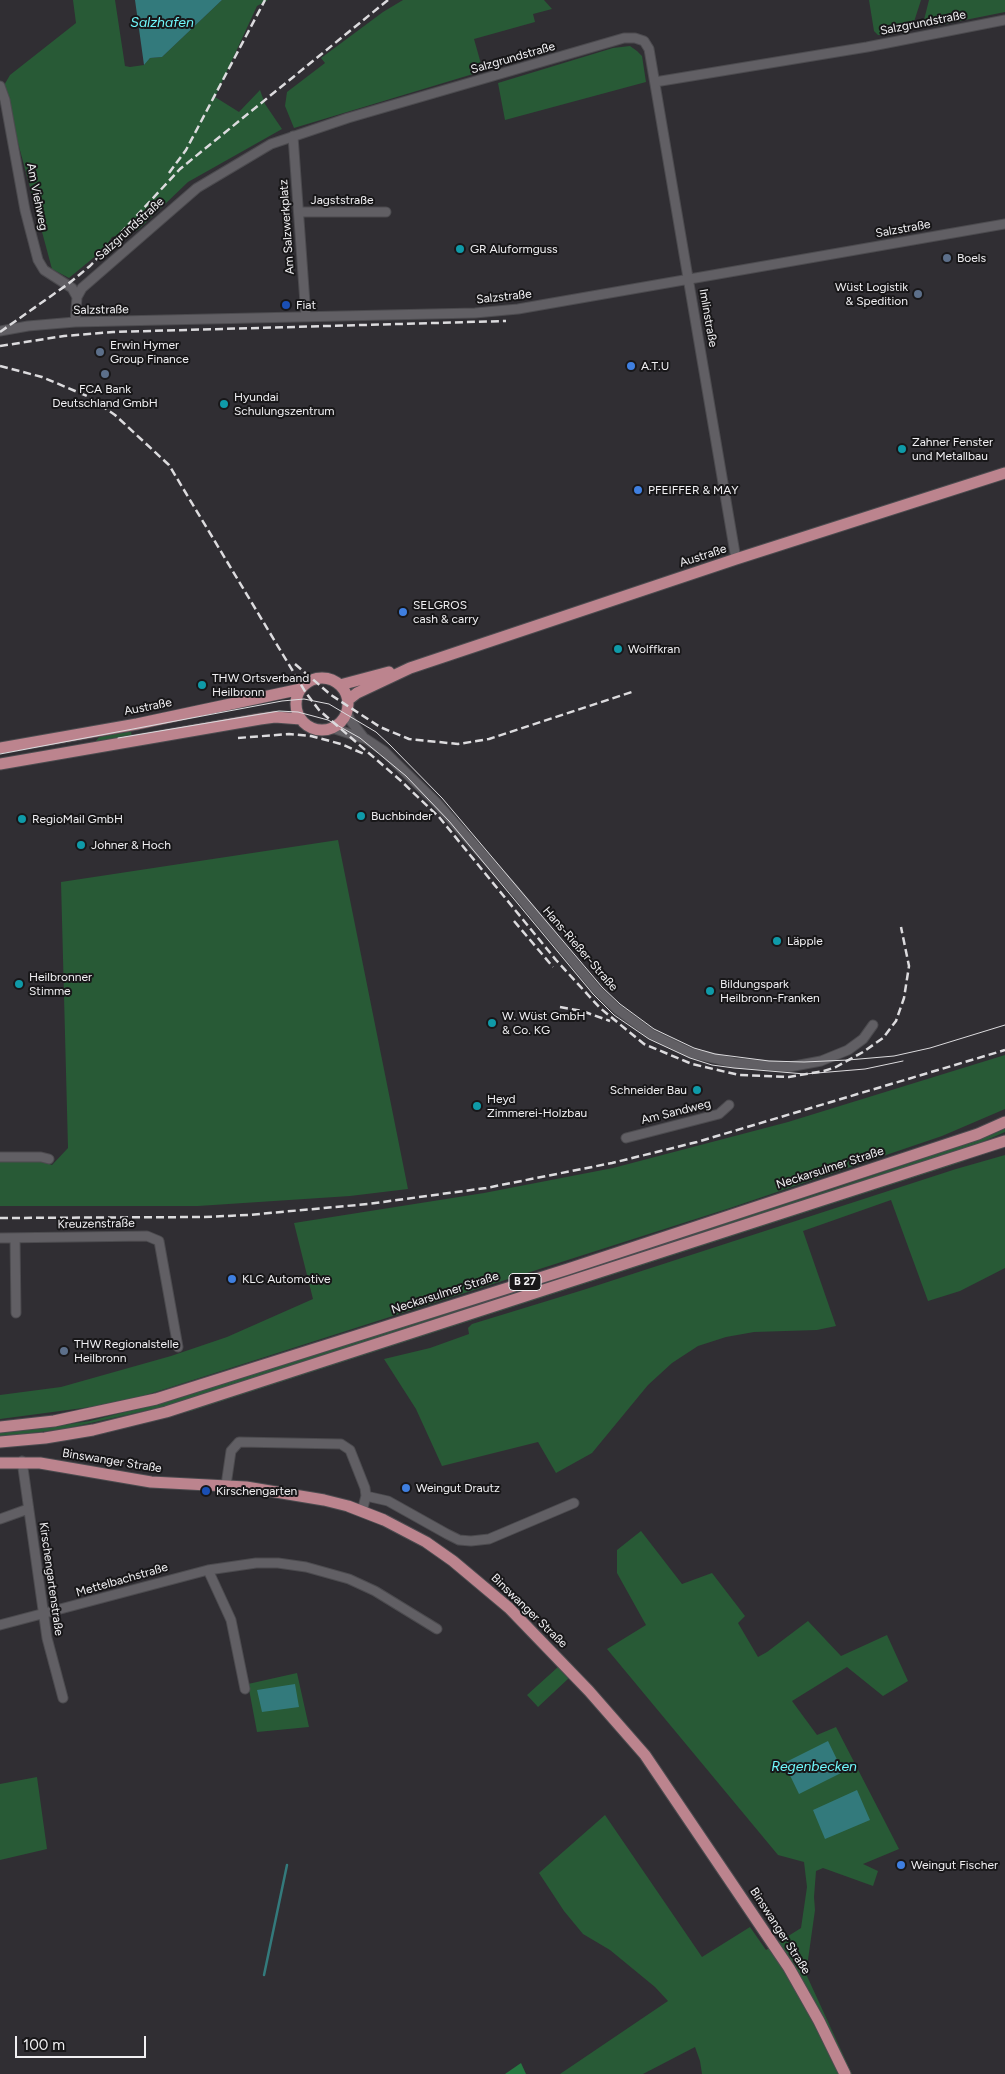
<!DOCTYPE html>
<meta charset="utf-8">
<style>
body{margin:0}
#map{position:relative;width:1005px;height:2074px;overflow:hidden;background:#302e33;font-family:Figtree,sans-serif}
canvas{display:block}
.scale{position:absolute;left:15px;top:2036px;width:131px;height:22px;box-sizing:border-box;border:2px solid #f1f0f3;border-top:0;padding-left:6px;font-size:15px;line-height:18px;white-space:nowrap;color:#f1f0f3;-webkit-text-stroke:4px #181719;paint-order:stroke}
</style>
<div id="map">
<canvas width="1005" height="2074"></canvas>
<div class="scale">100 m</div>
</div>
<script>
const g = document.querySelector('canvas').getContext('2d');
g.lineJoin = 'round';
function fillPath(path, color) { g.fillStyle = color; g.fill(path, 'evenodd'); }
const shape = rows => new Path2D(rows.map(r => 'M' + r).join(''));
function stroke(path, color, width, dash) { g.strokeStyle = color; g.lineWidth = width; g.lineCap = dash ? 'butt' : 'round'; g.setLineDash(dash || []); g.stroke(path); }
function write(font, color, halo, rows, align = 'center') {
  g.font = font + ' Figtree,sans-serif'; g.lineWidth = 4; g.setLineDash([]); g.textBaseline = 'middle'; g.strokeStyle = halo; g.fillStyle = color; for (const [text, x, y, turn = 0] of rows) {
    g.save(); g.translate(x, y); g.rotate((+turn || 0) * Math.PI / 180); g.textAlign = isNaN(turn) ? turn : align; if (halo) g.strokeText(text, 0, 0); g.fillText(text, 0, 0); g.restore();
  }
}
fillPath(shape([
 [73,0,115,0,125,66,130,67,144,65,150,58,162,57,222,0,268,0,257,6,215,97,239,112,260,90,265,104,282,129,188,182,138,230,112,237,104,249,69,278,52,269,3,87,10,75,76,23],
 [403,0,544,0,552,9,533,14,535,22,474,39,483,71,294,128,285,106,287,92,325,63,321,58,383,12],
 [869,0,921,0,913,25,905,31,886,35,878,35,874,31],
 [929,0,1005,0,1005,12,930,27,924,20],
 [630,46,637,51,642,56,646,82,505,120,498,83,613,48],
 [131,731,132,738,95,742,100,736],
 [338,840,408,1189,350,1196,198,1206,0,1206,0,1160,40,1160,52,1165,68,1148,61,882],
 [1005,1055,1005,1109,942,1136,730,1208,140,1397,98,1406,0,1419,0,1395,61,1387,171,1356,227,1337,313,1299,294,1223,484,1193,613,1168,788,1122],
 [1005,1127,1005,1132,966,1149,171,1405,64,1429,0,1437,0,1432,42,1428,90,1421,179,1398,839,1187,919,1160],
 [1005,1155,1005,1268,960,1291,928,1301,891,1200,803,1231,836,1326,817,1330,754,1332,726,1337,698,1346,672,1363,648,1385,592,1453,556,1473,538,1442,442,1466,416,1409,384,1359,430,1348,469,1334,468,1328,472,1324,583,1290,956,1169],
 [968,1160,191,1411,80,1438,782,1219,959,1162],
 [641,1531,682,1584,712,1573,745,1616,738,1623,758,1657,767,1652,808,1621,841,1656,887,1635,908,1681,883,1696,847,1667,792,1701,817,1735,836,1727,899,1849,863,1864,878,1871,873,1886,823,1868,816,1871,814,1897,815,1910,806,1974,852,2074,702,2074,700,2061,695,2047,643,2074,560,2074,668,2001,655,1987,610,1950,583,1934,564,1911,539,1873,605,1815,702,1957,750,1927,766,1950,801,1928,807,1887,804,1862,778,1855,607,1649,646,1625,617,1573,617,1550],
 [558,1667,569,1678,538,1707,527,1695],
 [297,1673,309,1727,257,1732,248,1684],
 [37,1777,47,1849,0,1860,0,1784]
]), '#285a36');
fillPath(shape([
 [521,2063,526,2074,505,2074]
]), '#267942');
fillPath(shape([
 [135,0,222,0,162,57,150,58,144,65],
 [295,1684,299,1707,262,1712,257,1690],
 [828,1741,843,1772,799,1794,784,1763],
 [857,1790,870,1820,825,1839,813,1810]
]), '#337a7c');
stroke(shape([
 [264,1975,287,1865]
]), '#337a7c', 2.5);
const minor = shape([
 [655,82,867,47,1005,20],
 [0,86,5,100,25,210,38,260,44,270,72,288,77,297],
 [293,136,306,317],
 [299,212,386,212],
 [75,322,77,297,82,288,197,188,271,144,348,118,624,38,635,38,644,41,649,49,736,559],
 [0,331,28,326,75,322,475,313,518,309,1005,224],
 [347,712,350,720,364,738],
 [332,728,366,739,384,751,397,764,436,802,514,890,597,990,617,1009,651,1034,691,1053,735,1063,789,1067,821,1061,848,1050,863,1039,873,1025],
 [626,1138,719,1114,729,1105],
 [0,1157,41,1157,49,1159],
 [0,1238,147,1236,159,1241,178,1347],
 [15,1238,16,1313],
 [22,1461,47,1638,63,1698],
 [226,1485,231,1451,239,1442,341,1444,350,1450,365,1488,366,1496,362,1511],
 [366,1496,388,1501,447,1534,459,1540,471,1541,489,1539,574,1503],
 [0,1519,28,1509],
 [208,1570,231,1620,245,1689],
 [0,1625,208,1570,256,1563,278,1563,306,1567,349,1579,375,1591,437,1629]
]);
const major = shape([
 '296 704a26 26 0 1 1 52 0a26 26 0 1 1-52 0Z',
 [340,685,389,672],
 [348,700,357,693,410,668,736,559,1005,473],
 [0,748,137,724,301,689],
 [0,764,260,719,275,717,301,719],
 [0,1427,54,1421,156,1399,568,1269,978,1134,1005,1122],
 [0,1442,45,1438,93,1430,166,1412,1005,1141],
 [0,1463,40,1463,151,1482,246,1487,324,1500,348,1506,384,1520,426,1542,453,1561,509,1608,589,1691,645,1755,789,1968,819,2021,845,2074]
]);
stroke(minor, '#4c4b4f', 11);
stroke(major, '#4c4b4f', 13);
stroke(minor, '#615f64', 9);
stroke(major, '#bc848e', 11);
stroke(shape([
 [118,738,279,711,298,712,328,720,360,738,406,776,449,821,593,994,614,1015,649,1039,690,1058,712,1065,734,1068,805,1074,865,1069,903,1061],
 [0,754,282,701,304,699,329,704,376,732,390,745,442,798,602,987,620,1004,654,1029,694,1048,715,1054,769,1061,804,1062,848,1060,894,1056,930,1048,1005,1025]
]), '#dcdbde', 1);
stroke(shape([
 [169,173,186,150,265,0],
 [0,332,68,284,90,266,180,169,388,0],
 [0,346,64,336,113,332,506,321],
 [0,366,42,377,87,396,115,415,169,465,306,693,319,710,400,780,439,817,556,960,600,1008,644,1044,692,1064,739,1075,789,1077,824,1071,836,1067,863,1052,883,1038,896,1021,904,998,909,966,901,927],
 [295,664,331,695,380,727,409,739,458,744,489,739,635,691],
 [238,738,289,734,311,736,341,744,364,754],
 [514,921,553,967],
 [560,1007,582,1011,610,1021],
 [0,1218,204,1217,248,1215,368,1204,486,1188,612,1163,697,1142,1005,1050]
]), '#dcdbde', 2.5, [8, 4]);
for (const [x, y, r, color] of [
 [460,249,5,"#0f9aa8"],
 [947,258,5,"#5c6f8a"],
 [918,294,5,"#5c6f8a"],
 [286,305,5,"#1a4fb4"],
 [100,352,5,"#5c6f8a"],
 [631,366,5,"#3f7fe0"],
 [105,374,5,"#5c6f8a"],
 [224,404,5,"#0f9aa8"],
 [902,449,5,"#0f9aa8"],
 [638,490,5,"#3f7fe0"],
 [403,612,5,"#3f7fe0"],
 [618,649,5,"#0f9aa8"],
 [202,685,5,"#0f9aa8"],
 [361,816,5,"#0f9aa8"],
 [22,819,5,"#0f9aa8"],
 [81,845,5,"#0f9aa8"],
 [777,941,5,"#0f9aa8"],
 [19,984,5,"#0f9aa8"],
 [710,991,5,"#0f9aa8"],
 [492,1023,5,"#0f9aa8"],
 [697,1090,5,"#0f9aa8"],
 [477,1106,5,"#0f9aa8"],
 [232,1279,5,"#3f7fe0"],
 [64,1351,5,"#5c6f8a"],
 [406,1488,5,"#3f7fe0"],
 [206,1491,5,"#1a4fb4"],
 [901,1865,5,"#3f7fe0"]
]) { const dot = new Path2D(); dot.arc(x, y, r, 0, 2 * Math.PI); g.fillStyle = color; g.fill(dot); stroke(dot, '#181719', 2); }
for (const [x, y, w] of [
 [525,1282,32]
]) { const box = new Path2D(); box.roundRect(x - w / 2, y - 8.5, w, 17, 4); g.fillStyle = '#181719'; g.fill(box); stroke(box, '#f1f0f3', 1); }
write('bold 11px', '#f1f0f3', null, [
 ["B 27",525,1282]
]);
write('12px', '#f1f0f3', '#181719', [
 ["Salzgrundstraße",923,23,-11],
 ["Salzgrundstraße",513,58,-16],
 ["Am Viehweg",37,197,79],
 ["Jagststraße",342,200],
 ["Am Salzwerkplatz",287,227,-94],
 ["Salzgrundstraße",130,229,-42],
 ["Salzstraße",903,229,-10],
 ["Salzstraße",504,297,-6],
 ["Salzstraße",101,310,-1],
 ["Imlinstraße",708,318,80],
 ["Austraße",703,556,-18],
 ["Austraße",148,707,-11],
 ["Hans-Rießer-Straße",580,949,49],
 ["Am Sandweg",676,1112,-14],
 ["Neckarsulmer Straße",830,1168,-18],
 ["Kreuzenstraße",96,1224,-1],
 ["Neckarsulmer Straße",445,1293,-18],
 ["Binswanger Straße",112,1461,9],
 ["Kirschengartenstraße",51,1579,82],
 ["Mettelbachstraße",122,1580,-16],
 ["Binswanger Straße",529,1611,44],
 ["Binswanger Straße",780,1931,57]
]);
write('12px', '#f1f0f3', '#181719', [
 ["GR Aluformguss",470,249],
 ["Boels",957,258],
 ["Wüst Logistik",908,287,"right"],
 ["& Spedition",908,301,"right"],
 ["Fiat",296,305],
 ["Erwin Hymer",110,345],
 ["Group Finance",110,359],
 ["A.T.U",641,366],
 ["FCA Bank",105,389,"center"],
 ["Deutschland GmbH",105,403,"center"],
 ["Hyundai",234,397],
 ["Schulungszentrum",234,411],
 ["Zahner Fenster",912,442],
 ["und Metallbau",912,456],
 ["PFEIFFER & MAY",648,490],
 ["SELGROS",413,605],
 ["cash & carry",413,619],
 ["Wolffkran",628,649],
 ["THW Ortsverband",212,678],
 ["Heilbronn",212,692],
 ["Buchbinder",371,816],
 ["RegioMail GmbH",32,819],
 ["Johner & Hoch",91,845],
 ["Läpple",787,941],
 ["Heilbronner",29,977],
 ["Stimme",29,991],
 ["Bildungspark",720,984],
 ["Heilbronn-Franken",720,998],
 ["W. Wüst GmbH",502,1016],
 ["& Co. KG",502,1030],
 ["Schneider Bau",687,1090,"right"],
 ["Heyd",487,1099],
 ["Zimmerei-Holzbau",487,1113],
 ["KLC Automotive",242,1279],
 ["THW Regionalstelle",74,1344],
 ["Heilbronn",74,1358],
 ["Weingut Drautz",416,1488],
 ["Kirschengarten",216,1491],
 ["Weingut Fischer",911,1865]
], 'left');
write('italic 14px', '#70f7fb', '#181719', [
 ["Salzhafen",162,23],
 ["Regenbecken",814,1767]
]);
</script>
